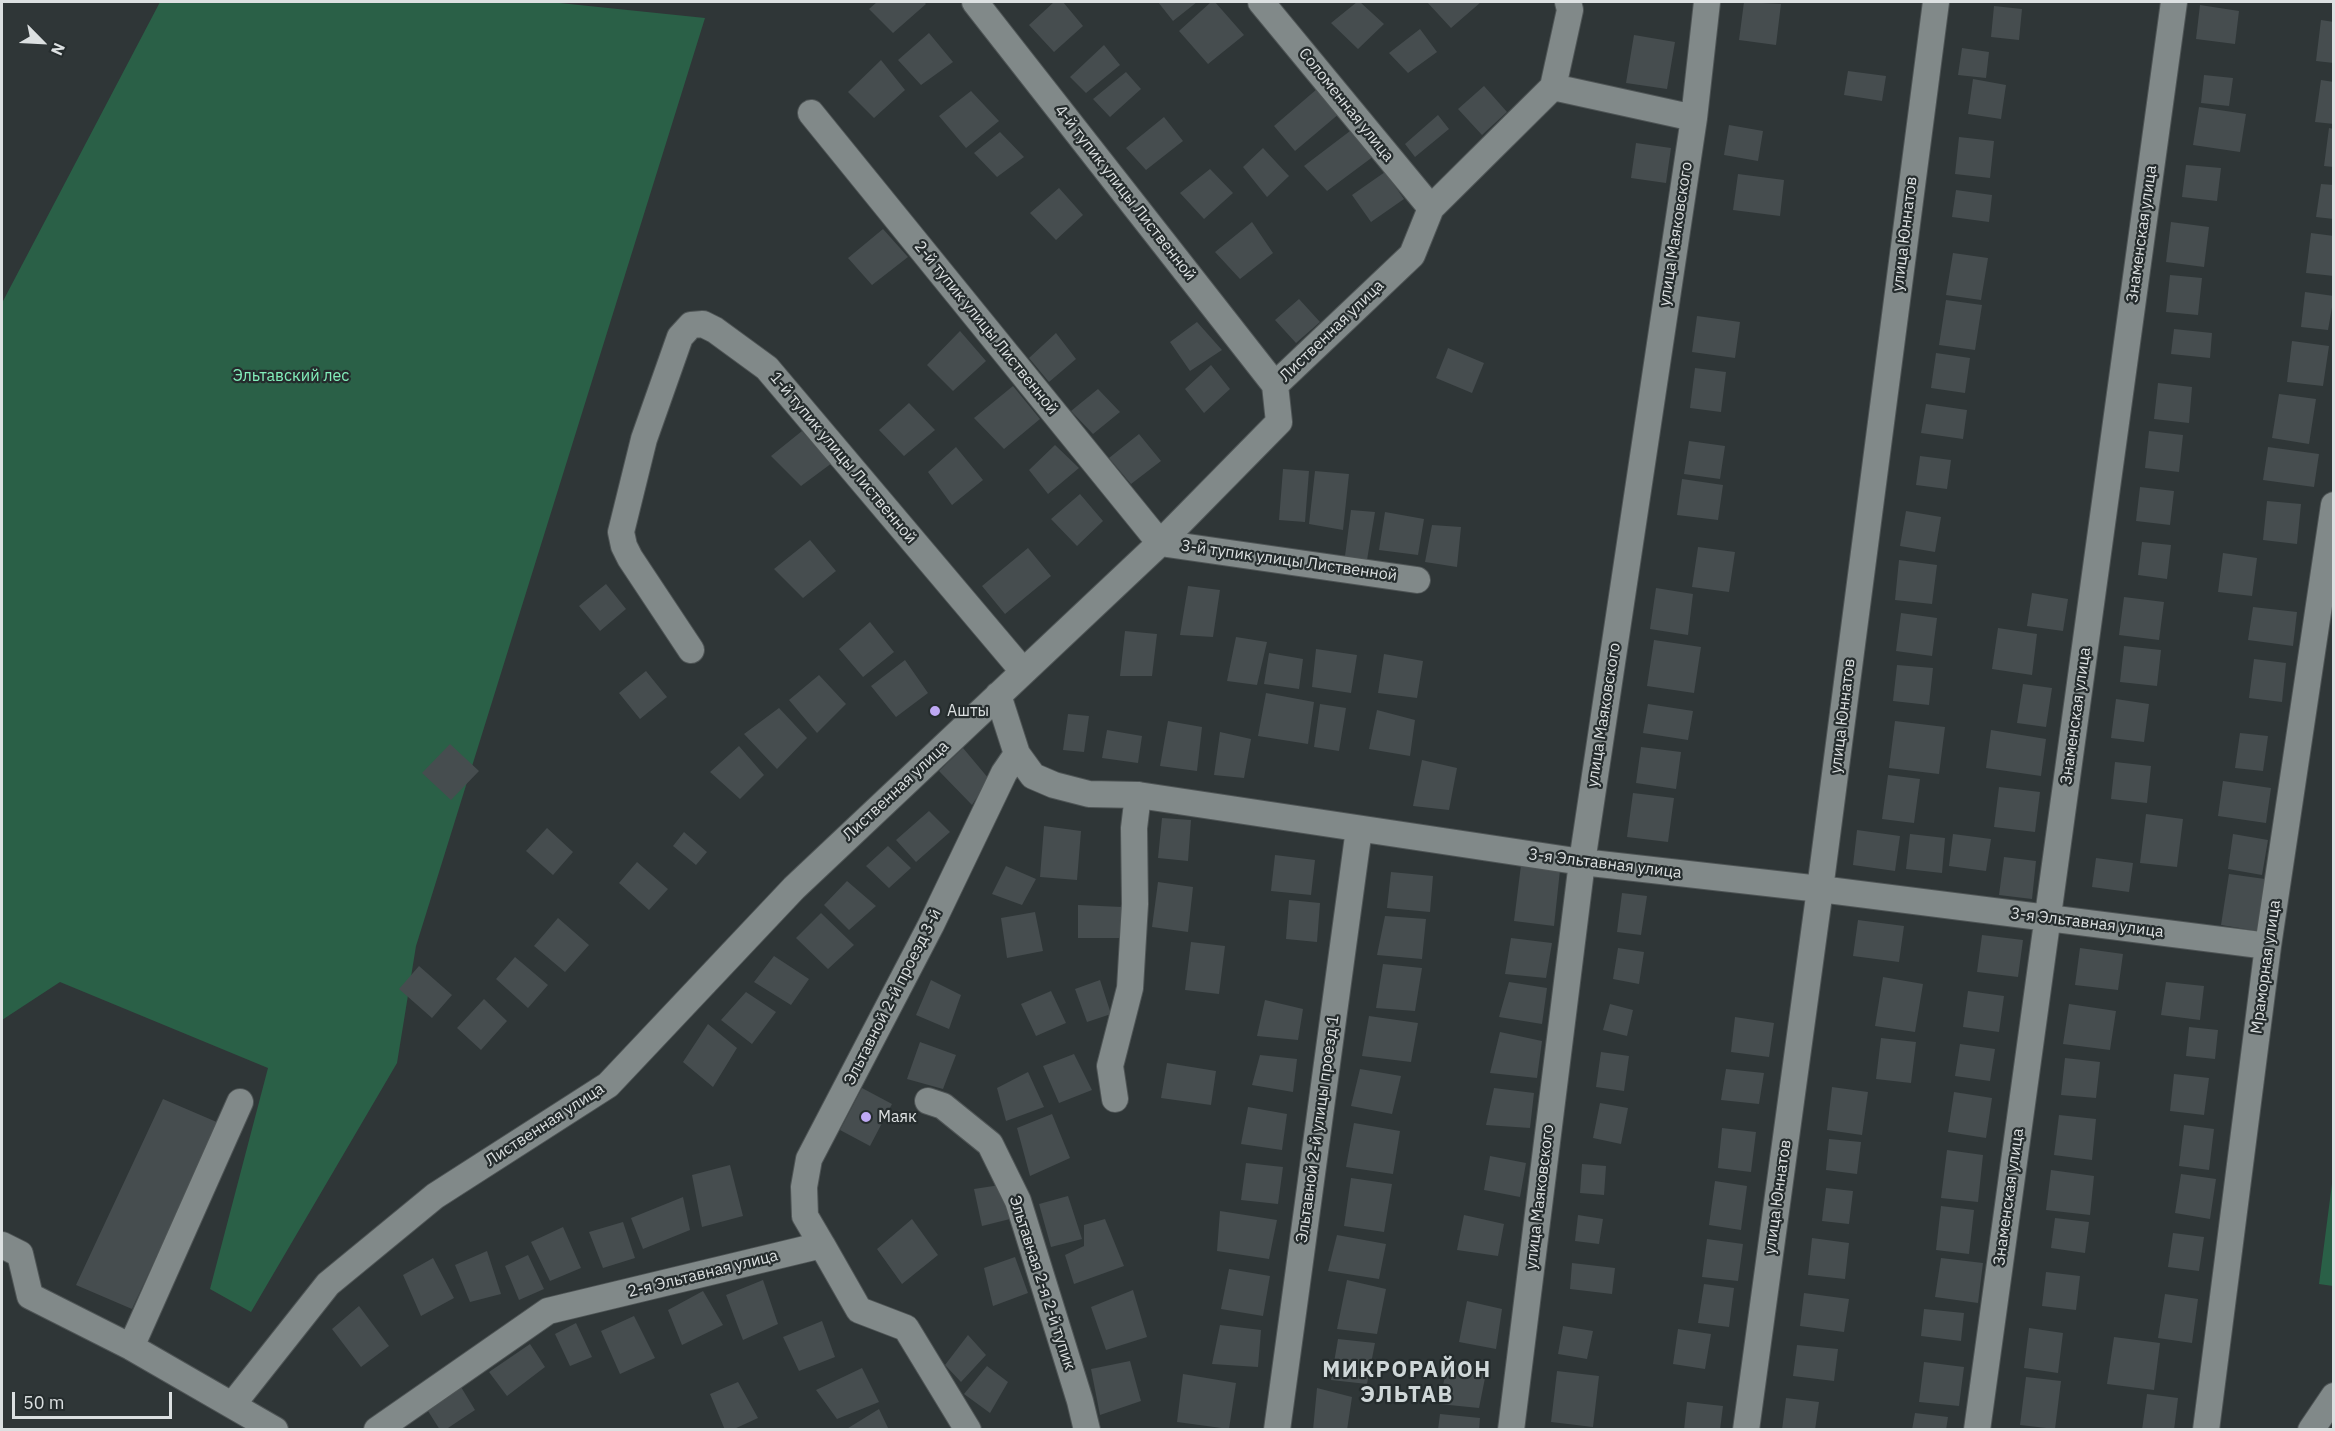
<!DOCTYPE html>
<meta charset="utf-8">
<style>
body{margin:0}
#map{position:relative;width:2335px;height:1431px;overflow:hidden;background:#2f3637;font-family:"IBM Plex Sans",sans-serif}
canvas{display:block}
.frame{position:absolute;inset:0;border:3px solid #dce0e1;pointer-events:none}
.north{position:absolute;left:12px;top:12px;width:60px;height:60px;-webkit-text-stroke:4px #252c2d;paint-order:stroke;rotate:114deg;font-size:16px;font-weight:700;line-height:24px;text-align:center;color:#dce0e1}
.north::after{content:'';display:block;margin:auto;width:21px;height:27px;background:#dce0e1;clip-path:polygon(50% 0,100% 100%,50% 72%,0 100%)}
.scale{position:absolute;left:12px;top:1392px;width:160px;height:27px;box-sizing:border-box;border:3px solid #dce0e1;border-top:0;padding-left:8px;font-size:18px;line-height:21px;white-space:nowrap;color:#dce0e1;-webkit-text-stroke:4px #252c2d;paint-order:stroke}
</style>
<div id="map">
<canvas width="2335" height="1431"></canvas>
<div class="frame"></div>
<div class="north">N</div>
<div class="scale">50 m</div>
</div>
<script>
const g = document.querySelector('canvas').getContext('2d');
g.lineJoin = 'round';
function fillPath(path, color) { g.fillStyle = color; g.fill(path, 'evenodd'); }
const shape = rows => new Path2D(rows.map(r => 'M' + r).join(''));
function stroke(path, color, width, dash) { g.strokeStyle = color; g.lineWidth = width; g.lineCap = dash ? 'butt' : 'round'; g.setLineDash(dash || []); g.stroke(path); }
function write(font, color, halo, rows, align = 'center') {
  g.font = font + ' "IBM Plex Sans",sans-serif'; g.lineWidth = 4.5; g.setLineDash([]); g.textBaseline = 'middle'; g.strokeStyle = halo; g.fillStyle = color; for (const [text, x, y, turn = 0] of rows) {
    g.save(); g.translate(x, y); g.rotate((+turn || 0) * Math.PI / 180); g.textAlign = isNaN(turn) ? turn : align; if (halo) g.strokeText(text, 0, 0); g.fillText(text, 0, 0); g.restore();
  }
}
fillPath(shape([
 [160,2,550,2,705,18,416,946,397,1063,251,1312,210,1289,268,1068,60,982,2,1020,2,303],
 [2333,1176,2334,1286,2333,1286,2319,1284]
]), '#2a6047');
fillPath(shape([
 [877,2,924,2,926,4,893,33,869,9],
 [1054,2,1063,2,1083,26,1054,52,1029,25],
 [1158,2,1197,2,1173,21],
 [1211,2,1215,2,1244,35,1208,64,1179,31],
 [1357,2,1360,2,1384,24,1358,49,1331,23],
 [1427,2,1481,2,1451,28],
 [1744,2,1781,4,1776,45,1739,40],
 [2200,5,2239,11,2235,44,2196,39],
 [1994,6,2022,9,2019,40,1991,37],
 [2321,20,2334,22,2334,63,2316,61],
 [1420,29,1437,52,1408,73,1389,53],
 [929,33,953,62,921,85,898,60],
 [1634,35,1675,42,1667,89,1626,83],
 [1104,45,1120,65,1086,93,1070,77],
 [1962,48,1989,52,1986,78,1958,75],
 [881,60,905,90,874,118,848,92],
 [1848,71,1886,76,1882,101,1844,95],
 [1126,72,1141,89,1110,117,1093,99],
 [2204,75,2233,78,2229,106,2201,103],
 [1973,79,2006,85,2001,119,1968,114],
 [2321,80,2334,82,2334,124,2315,122],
 [1484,86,1507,112,1482,135,1458,109],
 [1317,89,1340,113,1295,151,1274,126],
 [971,91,999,121,966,148,939,116],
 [2199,107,2246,114,2240,152,2193,145],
 [1438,115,1449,129,1415,157,1405,144],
 [1164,117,1183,141,1146,170,1126,148],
 [1729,125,1763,131,1758,161,1724,155],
 [1354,128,1374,156,1327,191,1304,166],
 [2329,128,2334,129,2334,167,2324,166],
 [1000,132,1024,157,997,177,974,153],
 [1959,137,1994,141,1990,178,1955,174],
 [1636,143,1671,148,1666,183,1631,178],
 [1263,148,1289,176,1267,197,1243,167],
 [2186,165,2221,168,2217,201,2182,197],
 [1210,169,1233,193,1204,219,1180,193],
 [1385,172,1404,199,1371,222,1352,195],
 [1738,174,1784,180,1780,216,1733,210],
 [2321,184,2334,185,2334,219,2316,217],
 [1059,188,1083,215,1056,240,1030,213],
 [1956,190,1992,195,1989,222,1952,217],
 [1252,222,1273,253,1240,279,1215,252],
 [2171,222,2209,227,2204,267,2166,262],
 [883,229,908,257,872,285,848,258],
 [2311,233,2334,236,2334,276,2306,273],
 [1953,253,1988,258,1981,300,1946,295],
 [2170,275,2202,278,2198,315,2166,312],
 [2305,292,2334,296,2328,330,2301,327],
 [1299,299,1320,322,1296,343,1275,320],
 [1946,300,1982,305,1975,350,1939,345],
 [1697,316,1740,322,1735,358,1692,352],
 [1197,322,1222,350,1190,371,1170,342],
 [2174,329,2212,333,2210,358,2171,354],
 [960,331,986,361,953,391,927,365],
 [1056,333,1076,359,1049,382,1029,358],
 [2292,341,2329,346,2323,386,2287,382],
 [1448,348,1484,363,1472,393,1436,378],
 [1936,353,1970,358,1965,393,1931,388],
 [1211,365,1230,389,1204,413,1185,389],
 [1695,368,1726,372,1721,412,1690,408],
 [2158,383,2192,387,2189,423,2154,419],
 [1013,386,1040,419,1004,449,974,418],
 [1098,389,1120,412,1093,434,1071,411],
 [2279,394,2316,399,2309,444,2272,438],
 [909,403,935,430,904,456,879,430],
 [1926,404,1967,410,1963,439,1921,433],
 [802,431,832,463,801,486,771,456],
 [2149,431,2183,435,2179,472,2145,468],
 [1139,434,1161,461,1131,484,1109,458],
 [1689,441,1725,446,1720,479,1684,474],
 [1055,445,1079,468,1048,494,1029,470],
 [956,447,983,480,952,505,928,472],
 [2268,447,2319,454,2314,487,2263,480],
 [1920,456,1951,460,1947,489,1916,485],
 [1283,469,1309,471,1305,522,1279,520],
 [1315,471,1349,474,1343,530,1309,524],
 [1682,479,1723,485,1718,520,1677,515],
 [2140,487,2174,491,2170,525,2136,521],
 [1080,494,1103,521,1077,546,1051,519],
 [2267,501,2301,504,2297,544,2263,540],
 [1351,510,1375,512,1367,560,1345,556],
 [1906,511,1941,517,1935,552,1900,546],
 [1385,512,1424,519,1418,555,1379,550],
 [1432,525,1461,527,1457,567,1425,562],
 [810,540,836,571,803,598,774,569],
 [2142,542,2171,545,2167,579,2138,575],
 [1698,547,1735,552,1729,592,1692,587],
 [1028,548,1051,576,1005,614,982,586],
 [2223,553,2257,558,2252,596,2218,592],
 [1899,560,1937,565,1932,604,1895,600],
 [606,584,626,609,600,631,579,606],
 [1188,586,1220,590,1213,637,1180,635],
 [1656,588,1693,594,1688,635,1650,629],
 [2032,593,2068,599,2063,631,2027,626],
 [2124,597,2164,602,2159,640,2119,635],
 [2253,607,2297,612,2293,646,2248,640],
 [1901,613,1937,618,1932,656,1896,651],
 [870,622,894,652,863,677,839,649],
 [1998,628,2037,634,2032,675,1992,669],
 [1125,631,1157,634,1152,676,1120,676],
 [1236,637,1267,642,1257,685,1227,681],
 [1654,640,1701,647,1694,693,1647,686],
 [2124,646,2161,650,2157,686,2120,682],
 [1316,649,1357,655,1351,693,1312,687],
 [1269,653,1303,659,1299,689,1264,684],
 [1384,654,1423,661,1417,698,1378,693],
 [2254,659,2286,663,2282,702,2249,698],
 [905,660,928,693,896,717,871,686],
 [1897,665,1933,668,1929,705,1893,701],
 [646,671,667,697,640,719,619,693],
 [819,675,846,704,817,733,789,700],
 [2023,684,2052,688,2046,727,2017,723],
 [1266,693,1314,702,1308,744,1258,736],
 [2116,699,2149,704,2144,742,2111,738],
 [1320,704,1346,708,1339,751,1314,747],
 [1648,704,1693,711,1688,740,1643,733],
 [779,708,807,738,777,769,744,734],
 [1377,710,1415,720,1410,756,1369,749],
 [1068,714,1089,716,1084,752,1063,750],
 [1168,721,1202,727,1197,771,1160,766],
 [1895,721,1945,727,1939,774,1889,768],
 [1107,730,1142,736,1138,763,1102,758],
 [1991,730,2046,739,2041,776,1986,768],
 [1220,732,1251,739,1244,778,1214,775],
 [2240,733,2268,736,2263,771,2235,768],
 [450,744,479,771,451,800,422,773],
 [739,746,764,775,740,799,710,772],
 [1641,747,1681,752,1676,789,1636,783],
 [963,748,989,779,972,805,939,771],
 [1422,760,1457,768,1449,810,1413,806],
 [2115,762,2151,766,2147,803,2111,799],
 [1888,775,1920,779,1914,823,1882,819],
 [2223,781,2271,788,2266,823,2218,816],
 [1999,787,2040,792,2035,832,1994,827],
 [1633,793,1674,798,1668,842,1627,837],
 [929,811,950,832,916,862,896,840],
 [2146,814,2183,819,2177,867,2140,863],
 [1162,818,1191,820,1188,861,1158,858],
 [1044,826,1081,831,1077,880,1040,877],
 [547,828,573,852,553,875,526,851],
 [1857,830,1900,836,1895,871,1853,865],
 [684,832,707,852,696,865,673,846],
 [1910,834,1945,838,1942,873,1906,869],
 [1953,834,1991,839,1986,871,1949,866],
 [2233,834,2268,840,2262,875,2228,869],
 [888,846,911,868,889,888,866,866],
 [1275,855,1315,860,1311,895,1271,891],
 [2004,857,2036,861,2032,899,1999,895],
 [2096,858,2133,863,2129,892,2092,887],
 [637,862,668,889,649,910,619,883],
 [1521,865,1560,870,1554,926,1514,921],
 [1006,866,1036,879,1022,905,992,894],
 [1391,872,1433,876,1430,912,1387,908],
 [2229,874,2265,879,2258,931,2221,925],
 [847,881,876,906,849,930,824,905],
 [1158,882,1193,887,1188,932,1152,927],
 [1622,893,1647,896,1641,935,1617,932],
 [1289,900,1320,903,1317,942,1286,939],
 [1078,905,1122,907,1120,938,1078,938],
 [1035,912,1043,951,1007,958,1001,918],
 [821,913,854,945,828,969,796,938],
 [1385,916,1426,919,1422,959,1377,955],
 [558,918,589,945,565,972,534,946],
 [1858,920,1904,926,1899,962,1853,956],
 [1982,935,2023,940,2018,977,1977,972],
 [1511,938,1552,943,1546,978,1505,974],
 [1191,942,1225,946,1219,994,1185,990],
 [1618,948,1644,952,1639,984,1613,979],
 [2080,948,2123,954,2118,990,2075,985],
 [774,956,809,979,791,1005,754,982],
 [515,957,548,985,528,1008,496,979],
 [1383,964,1422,968,1415,1011,1376,1008],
 [419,966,452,995,432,1018,399,989],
 [1883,977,1923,984,1915,1032,1875,1026],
 [931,980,961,995,949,1029,916,1015],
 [1100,980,1111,1014,1087,1022,1075,989],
 [1509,982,1547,988,1542,1024,1499,1017],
 [2166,982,2204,986,2200,1020,2161,1015],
 [1051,991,1066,1023,1036,1036,1021,1004],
 [1968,991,2004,996,1999,1032,1963,1027],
 [746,992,776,1012,752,1044,721,1020],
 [484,999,507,1021,481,1050,457,1028],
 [1265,1000,1303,1009,1298,1040,1257,1036],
 [1610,1004,1633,1010,1627,1036,1603,1030],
 [2069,1004,2116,1011,2110,1050,2063,1044],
 [1369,1016,1418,1023,1411,1062,1362,1056],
 [1735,1017,1774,1023,1769,1057,1731,1052],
 [708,1024,737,1048,713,1087,683,1062],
 [2189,1027,2218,1030,2215,1059,2186,1056],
 [1500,1032,1542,1041,1537,1078,1490,1073],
 [1881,1038,1916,1042,1911,1083,1876,1079],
 [920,1042,956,1055,943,1089,907,1079],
 [1960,1044,1995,1049,1990,1081,1955,1076],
 [1601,1052,1629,1056,1624,1091,1596,1087],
 [1074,1054,1092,1090,1059,1103,1043,1066],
 [1260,1055,1297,1059,1293,1092,1252,1085],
 [2065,1058,2100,1062,2096,1098,2061,1095],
 [1167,1063,1216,1071,1211,1105,1161,1098],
 [1360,1069,1401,1076,1392,1114,1351,1106],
 [1726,1069,1764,1073,1759,1104,1721,1100],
 [1028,1072,1044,1107,1006,1121,997,1088],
 [2174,1074,2209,1078,2204,1115,2170,1111],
 [1832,1087,1868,1092,1862,1135,1827,1130],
 [862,1088,892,1104,870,1146,840,1130],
 [1494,1088,1534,1093,1530,1128,1486,1125],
 [1954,1092,1992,1098,1986,1138,1948,1132],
 [163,1099,219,1123,132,1309,76,1285],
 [1600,1103,1628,1108,1621,1144,1593,1138],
 [1248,1107,1287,1114,1282,1150,1241,1144],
 [1052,1114,1070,1158,1030,1176,1017,1128],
 [2059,1115,2096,1119,2092,1160,2054,1155],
 [1354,1123,1400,1131,1393,1174,1346,1167],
 [2184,1125,2214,1129,2209,1170,2179,1166],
 [1722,1128,1756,1132,1751,1172,1718,1168],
 [1829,1139,1861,1142,1857,1174,1826,1170],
 [1947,1150,1983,1155,1978,1202,1941,1198],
 [1490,1156,1526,1163,1520,1197,1484,1190],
 [1246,1163,1283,1167,1278,1204,1241,1200],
 [1582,1164,1606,1166,1604,1195,1580,1193],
 [730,1165,743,1216,702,1227,692,1175],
 [2051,1170,2094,1176,2090,1215,2046,1210],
 [2181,1174,2216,1179,2210,1219,2175,1213],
 [1351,1178,1392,1184,1384,1232,1344,1226],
 [1715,1181,1747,1186,1741,1230,1709,1225],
 [1000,1185,1010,1219,982,1226,974,1189],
 [1826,1188,1853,1191,1849,1224,1822,1221],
 [1068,1196,1082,1239,1051,1247,1039,1204],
 [683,1197,690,1230,643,1249,631,1218],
 [1941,1206,1974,1210,1969,1254,1936,1250],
 [1220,1211,1277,1220,1269,1259,1217,1251],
 [1464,1215,1504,1224,1498,1256,1457,1250],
 [1578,1215,1603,1219,1599,1244,1575,1241],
 [2055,1218,2089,1222,2085,1253,2051,1248],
 [912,1219,938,1255,902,1284,877,1249],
 [1105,1219,1124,1266,1074,1284,1065,1255,1084,1246,1084,1225],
 [623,1222,635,1258,603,1268,589,1232],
 [563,1227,581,1268,550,1281,531,1242],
 [2173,1233,2204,1237,2199,1271,2168,1267],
 [1337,1235,1386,1244,1379,1279,1328,1271],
 [1812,1238,1849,1243,1845,1279,1808,1275],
 [1707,1239,1743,1244,1738,1281,1702,1277],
 [487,1251,501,1294,470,1302,455,1265],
 [528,1255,544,1289,519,1300,505,1266],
 [1015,1257,1028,1293,993,1306,984,1268],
 [433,1258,454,1298,421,1316,403,1275],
 [1941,1258,1983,1263,1978,1303,1935,1297],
 [1572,1263,1615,1268,1612,1294,1570,1289],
 [1229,1269,1270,1276,1263,1316,1221,1309],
 [2046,1272,2080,1276,2076,1310,2042,1306],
 [763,1280,778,1324,743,1340,726,1295],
 [1347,1280,1386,1289,1377,1334,1337,1329],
 [1704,1284,1734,1288,1729,1327,1698,1323],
 [1133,1290,1147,1337,1106,1350,1091,1307],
 [703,1291,723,1325,682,1345,668,1310],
 [1804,1293,1849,1299,1844,1332,1800,1326],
 [2165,1294,2198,1299,2192,1343,2158,1338],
 [1467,1301,1502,1309,1496,1349,1459,1342],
 [359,1306,389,1346,361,1367,332,1329],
 [1924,1309,1964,1313,1961,1341,1921,1336],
 [634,1316,655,1358,620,1374,601,1331],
 [822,1321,835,1357,799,1371,783,1337],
 [576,1323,592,1357,570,1366,555,1334],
 [1220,1325,1261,1330,1258,1367,1212,1364],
 [1563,1326,1593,1331,1587,1359,1558,1354],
 [2029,1328,2063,1333,2058,1373,2024,1368],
 [1678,1329,1711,1334,1705,1369,1673,1364],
 [968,1335,986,1355,961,1382,945,1365],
 [2114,1337,2160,1343,2154,1390,2107,1384],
 [1338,1339,1375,1343,1367,1384,1331,1380],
 [530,1344,545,1367,507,1396,489,1372],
 [1797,1345,1838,1349,1834,1381,1793,1376],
 [1130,1361,1141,1401,1100,1415,1091,1369],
 [1448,1362,1487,1368,1479,1408,1439,1404],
 [1924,1362,1964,1367,1959,1406,1919,1402],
 [987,1366,1008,1382,990,1413,964,1394],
 [862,1368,879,1402,837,1419,816,1390],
 [1557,1371,1599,1376,1593,1427,1551,1422],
 [1183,1374,1236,1383,1229,1429,1177,1422],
 [2026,1377,2061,1381,2055,1429,2020,1425],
 [738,1382,758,1418,732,1430,725,1430,710,1394],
 [461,1387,475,1410,445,1430,440,1430,428,1411],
 [1317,1388,1352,1397,1347,1430,1313,1430],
 [2147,1394,2178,1398,2174,1430,2142,1430],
 [1786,1398,1819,1402,1815,1430,1782,1430],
 [1687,1402,1723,1406,1720,1430,1684,1430],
 [879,1409,889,1430,845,1430],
 [1915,1413,1948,1417,1946,1430,1912,1430],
 [1440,1414,1480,1418,1479,1430,1438,1430]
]), '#464d4f');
const minor = shape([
 [975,2,1275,385],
 [1261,2,1431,208],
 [1553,87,1570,10,1568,2],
 [811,113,1160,543,1417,580],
 [691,650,630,558,624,546,621,532,644,439,680,337,691,325,703,324,715,330,767,368,1023,671],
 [998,695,1017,754,1033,776,1054,785,1089,794,1138,795,1582,862,1820,889,2268,946],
 [1115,1099,1110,1066,1130,988,1135,904,1134,828,1138,795],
 [928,1101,943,1106,990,1144,1018,1201,1080,1401,1087,1430],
 [240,1102,131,1347,275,1430],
 [2,1245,20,1254,30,1296,131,1347],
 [822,1245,805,1216,804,1187,809,1159,931,925,1004,773,1017,754],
 [233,1404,328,1284,435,1196,608,1085,794,888,1160,543,1279,422,1275,385,1412,255,1431,208,1553,87,1694,118],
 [377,1430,548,1311,822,1245,859,1310,906,1328,968,1430],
 [1277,1430,1359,829],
 [1511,1430,1582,862,1694,118,1707,2],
 [1746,1430,1820,889,1936,2],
 [1977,1430,2174,2],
 [2206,1430,2268,946,2334,505],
 [2311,1430,2334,1396]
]);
stroke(minor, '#4e5455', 28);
stroke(minor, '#818989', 26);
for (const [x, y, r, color] of [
 [935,711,6,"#bfa9f4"],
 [866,1117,6,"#bfa9f4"]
]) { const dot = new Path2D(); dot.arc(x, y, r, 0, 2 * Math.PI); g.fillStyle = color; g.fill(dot); stroke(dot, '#252c2d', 2); }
write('16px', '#dce0e1', '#252c2d', [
 ["Соломенная улица",1346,105,51],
 ["4-й тупик улицы Лиственной",1125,193,52],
 ["улица Маяковского",1676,234,-81],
 ["улица Юннатов",1905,234,-83],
 ["Знаменская улица",2142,234,-82],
 ["2-й тупик улицы Лиственной",986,328,51],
 ["Лиственная улица",1332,331,-44],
 ["1-й тупик улицы Лиственной",843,458,50],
 ["3-й тупик улицы Лиственной",1289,561,8],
 ["улица Маяковского",1604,715,-81],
 ["улица Юннатов",1843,716,-83],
 ["Знаменская улица",2076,716,-82],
 ["Лиственная улица",896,791,-43],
 ["3-я Эльтавная улица",1605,864,7],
 ["3-я Эльтавная улица",2087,923,7],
 ["Мраморная улица",2266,967,-82],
 ["Эльтавной 2-й проезд 3-й",893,997,-63],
 ["Лиственная улица",545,1125,-33],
 ["Эльтавной 2-й улицы проезд 1",1318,1129,-82],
 ["улица Маяковского",1540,1197,-83],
 ["улица Юннатов",1778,1197,-82],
 ["Знаменская улица",2009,1197,-82],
 ["2-я Эльтавная улица",703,1274,-14],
 ["Эльтавная 2-я 2-й тупик",1042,1283,72]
]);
write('16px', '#83efbb', '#252c2d', [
 ["Эльтавский лес",291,376]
]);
write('16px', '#dce0e1', '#252c2d', [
 ["Ашты",947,711],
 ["Маяк",878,1117]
], 'left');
g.letterSpacing = '1.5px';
write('bold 22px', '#cfd7d8', '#252c2d', [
 ["МИКРОРАЙОН",1407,1371],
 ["ЭЛЬТАВ",1407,1396]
]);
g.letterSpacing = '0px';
</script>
